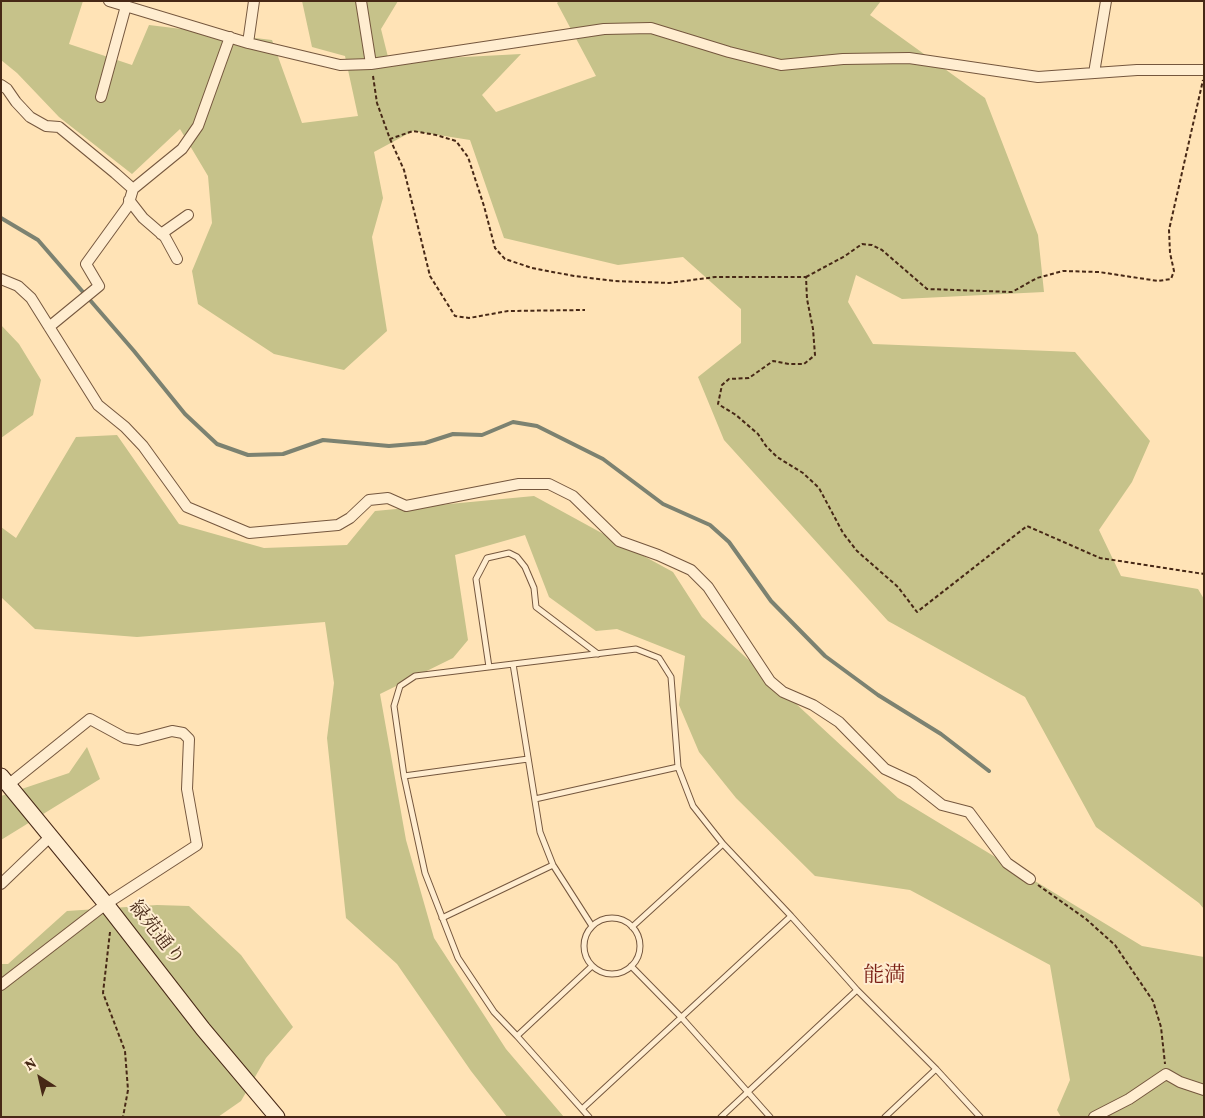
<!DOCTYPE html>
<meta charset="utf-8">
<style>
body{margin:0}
#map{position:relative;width:1205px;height:1118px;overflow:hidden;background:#ffe3b6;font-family:Vollkorn,serif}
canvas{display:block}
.frame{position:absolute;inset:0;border:2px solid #472816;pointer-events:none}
.north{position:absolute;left:15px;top:1053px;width:50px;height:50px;-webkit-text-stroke:4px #ffedd0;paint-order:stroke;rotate:325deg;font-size:14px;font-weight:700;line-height:20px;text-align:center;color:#472816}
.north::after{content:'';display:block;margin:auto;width:18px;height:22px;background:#472816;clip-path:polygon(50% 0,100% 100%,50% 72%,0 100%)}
</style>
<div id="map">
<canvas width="1205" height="1118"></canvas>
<div class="frame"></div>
<div class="north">N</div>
</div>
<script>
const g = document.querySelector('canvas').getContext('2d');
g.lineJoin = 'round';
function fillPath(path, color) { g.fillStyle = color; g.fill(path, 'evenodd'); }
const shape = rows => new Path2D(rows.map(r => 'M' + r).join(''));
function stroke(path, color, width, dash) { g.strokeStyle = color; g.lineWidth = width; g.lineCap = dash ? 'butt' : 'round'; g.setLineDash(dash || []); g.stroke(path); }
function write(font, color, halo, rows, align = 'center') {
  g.font = font + ' Vollkorn,"Noto Serif JP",serif'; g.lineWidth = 4; g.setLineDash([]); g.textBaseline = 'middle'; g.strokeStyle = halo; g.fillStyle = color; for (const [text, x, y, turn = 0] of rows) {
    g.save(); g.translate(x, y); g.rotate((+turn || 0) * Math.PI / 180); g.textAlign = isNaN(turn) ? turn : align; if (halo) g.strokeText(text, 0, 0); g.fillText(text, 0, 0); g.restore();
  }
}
fillPath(shape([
 [1,1,83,1,69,44,132,65,149,25,272,40,302,123,358,116,345,56,312,47,302,1,398,1,381,29,389,61,521,54,482,95,496,112,596,76,557,3,559,1,881,1,870,15,985,98,1038,235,1044,292,902,299,856,275,848,302,873,344,1075,352,1150,441,1132,482,1099,530,1121,576,1198,589,1204,599,1204,909,1199,903,1096,827,1025,697,888,621,724,440,698,377,741,343,741,309,683,257,618,265,504,238,470,140,413,131,374,152,383,198,372,237,387,331,344,370,274,354,198,304,192,271,212,223,208,176,180,129,132,174,59,117,17,73,1,60],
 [1,325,19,344,41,380,33,415,1,438],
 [117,435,179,524,264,548,347,545,375,511,534,496,673,572,702,617,898,798,1142,946,1204,957,1204,1117,1061,1117,1057,1110,1070,1080,1050,965,910,890,815,876,736,798,699,752,679,705,685,656,617,629,596,631,549,597,525,535,455,555,468,640,453,658,380,694,406,840,434,938,506,1049,564,1117,507,1117,471,1071,397,964,346,918,327,738,334,683,325,622,137,637,35,629,1,597,1,527,16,538,76,437],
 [87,747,100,779,1,840,1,796,69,773],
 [157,905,189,906,241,955,293,1027,266,1058,241,1101,218,1117,1,1117,1,964,8,964,67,911]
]), '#c6c28a');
stroke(shape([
 [1,218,38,240,134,351,185,414,217,444,248,455,283,454,323,440,389,446,425,443,453,434,482,435,513,422,537,426,603,459,663,504,710,525,729,542,771,601,825,656,878,695,941,734,989,771]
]), '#7c8271', 4);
const lane = shape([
 [513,664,540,832,553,865,592,926],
 [489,667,476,579,487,558,509,553,517,557,525,567,534,588,536,607,598,654],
 [404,776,528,759],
 [535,799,678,767],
 [442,918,553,865],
 '584 946a28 28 0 1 1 56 0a28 28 0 1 1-56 0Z',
 [632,927,723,844],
 [592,966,517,1036,494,1012,458,958,425,873,404,776,394,706,400,686,415,676,636,649,659,658,671,677,678,767,693,806,723,844,791,916,857,990,936,1069,980,1117],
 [631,966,681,1017,770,1117],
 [517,1036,589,1117],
 [582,1109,791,916],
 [721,1117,857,990],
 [885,1117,936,1069]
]);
const street = shape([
 [109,1,248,43,340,65,371,64,604,29,651,28,729,52,781,65,843,59,909,58,1038,77,1137,70,1204,70],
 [361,1,371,64],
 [248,43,254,1],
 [1094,73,1106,1],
 [1,85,7,89,16,102,30,117,46,126,59,127,115,173,133,189],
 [101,97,126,6],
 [129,200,143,218,165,237,177,259],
 [161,234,188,215],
 [1,279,18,286,31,298,98,405,125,427,143,446,187,507,249,533,338,525,350,518,369,500,388,498,406,506,519,484,549,484,573,496,619,541,658,555,691,570,708,587,770,681,783,692,813,705,839,722,885,769,913,782,942,805,969,812,1007,863,1030,879],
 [49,327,99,286,86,264,128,206,133,189,182,149,198,126,230,37],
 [1,884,51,836],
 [1,985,106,904,197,845,187,789,189,739,183,733,172,731,138,740,125,738,90,719,8,785],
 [1094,1117,1129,1099,1166,1074,1180,1082,1204,1090]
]);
const secondary = shape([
 [1,776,106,904,203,1029,277,1117]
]);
stroke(lane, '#75573e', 7);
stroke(street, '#75573e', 12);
stroke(secondary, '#472816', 17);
stroke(shape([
 [373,76,377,103,390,139,413,131,436,135,456,141,468,157,484,206,495,248,505,259,532,268,574,276,615,281,669,283,715,277,806,277,807,299,813,329,815,355,804,364,789,364,773,361,749,378,729,379,722,385,718,404,736,415,758,434,766,446,777,457,803,473,819,488,843,533,857,551,898,587,917,612,1027,526,1100,558,1204,574],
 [390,139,404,170,430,276,455,316,469,318,508,311,585,310],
 [806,277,845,256,862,244,872,245,882,250,927,289,1012,292,1037,278,1063,271,1099,272,1158,281,1171,279,1174,271,1170,253,1169,230,1203,80],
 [1038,885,1086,919,1115,945,1153,1001,1161,1027,1165,1064],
 [110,932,103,993,125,1051,128,1090,123,1117]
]), '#472816', 2, [4, 2.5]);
stroke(lane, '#ffedd0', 5);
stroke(street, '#ffedd0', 10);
stroke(secondary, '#ffedd0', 15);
write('19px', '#472816', '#ffedd0', [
 ["緑苑通り",155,934,52]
]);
write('21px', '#7a1f14', '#ffedd0', [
 ["能満",884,977]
]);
</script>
